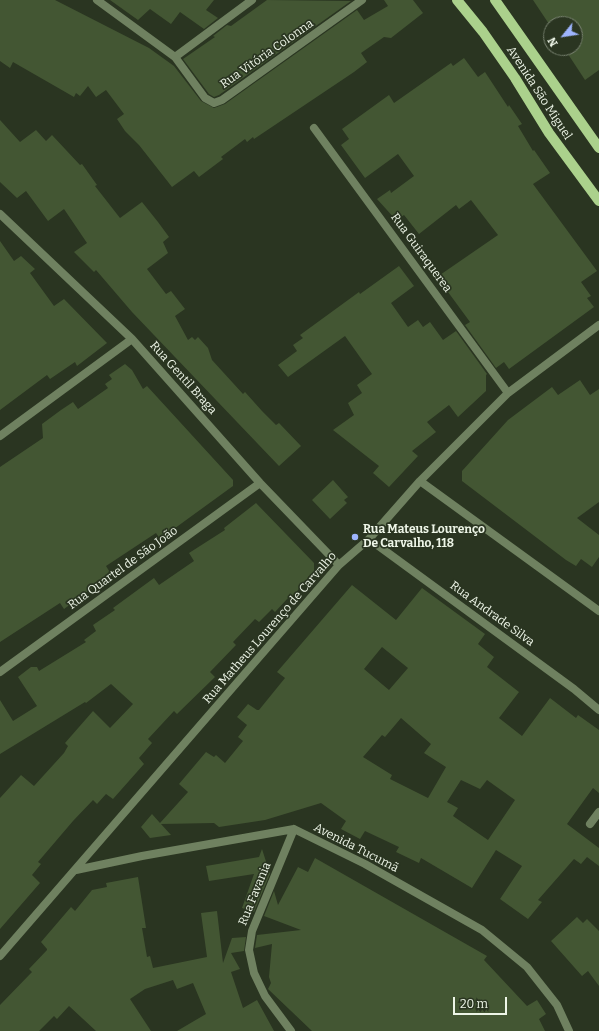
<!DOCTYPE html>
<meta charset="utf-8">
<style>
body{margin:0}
#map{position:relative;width:599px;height:1031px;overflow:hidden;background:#2a3521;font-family:Bitter,serif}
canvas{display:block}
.north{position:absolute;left:543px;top:16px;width:40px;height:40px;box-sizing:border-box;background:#2a3521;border:1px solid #788270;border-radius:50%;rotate:240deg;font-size:11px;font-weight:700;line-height:16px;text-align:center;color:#edf5e7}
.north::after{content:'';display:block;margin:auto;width:14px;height:18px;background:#9db4fd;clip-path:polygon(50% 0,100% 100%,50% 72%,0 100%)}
.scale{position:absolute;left:453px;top:997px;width:54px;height:18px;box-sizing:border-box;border:2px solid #edf5e7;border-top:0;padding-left:5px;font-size:12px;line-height:14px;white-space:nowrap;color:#edf5e7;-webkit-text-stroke:3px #2a3521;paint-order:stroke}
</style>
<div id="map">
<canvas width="599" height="1031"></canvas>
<div class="north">N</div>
<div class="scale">20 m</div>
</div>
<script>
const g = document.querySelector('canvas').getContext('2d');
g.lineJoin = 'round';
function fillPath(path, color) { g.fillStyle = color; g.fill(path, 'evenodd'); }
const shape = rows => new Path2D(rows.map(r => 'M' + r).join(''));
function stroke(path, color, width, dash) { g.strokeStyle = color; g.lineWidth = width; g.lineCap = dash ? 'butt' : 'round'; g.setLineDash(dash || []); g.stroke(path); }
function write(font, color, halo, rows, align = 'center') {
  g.font = font + ' Bitter,serif'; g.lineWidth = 3.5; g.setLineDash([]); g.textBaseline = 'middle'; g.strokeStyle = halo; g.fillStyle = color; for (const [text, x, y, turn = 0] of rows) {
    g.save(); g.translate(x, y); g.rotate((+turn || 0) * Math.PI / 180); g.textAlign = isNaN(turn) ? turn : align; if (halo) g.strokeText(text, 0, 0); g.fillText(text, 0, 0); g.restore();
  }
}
fillPath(shape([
 [0,0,55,0,149,48,174,66,201,101,214,108,225,104,357,10,364,20,388,6,384,0,413,0,423,13,391,38,384,37,361,53,367,62,354,72,254,139,253,137,247,142,245,139,221,157,223,159,199,177,194,171,172,187,139,145,125,131,117,119,124,114,106,90,96,97,88,86,80,96,76,93,74,97,13,62,10,68,0,61],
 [110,0,214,0,206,10,218,18,204,29,180,12,171,24,150,9,138,20],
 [267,0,351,1,219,95,214,97,209,94,183,59,215,37,213,36,227,25,231,26],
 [533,0,599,0,599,70,585,80,564,48,575,48,575,24,551,24,551,27],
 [464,58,478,77,485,72,508,107,509,105,522,124,518,126,533,151,534,150,550,173,533,184,597,271,581,282,591,296,587,298,594,307,509,369,504,362,496,368,465,325,470,322,437,277,498,235,471,200,459,209,456,205,419,234,404,215,396,220,377,199,390,190,391,193,414,176,398,154,365,178,341,145,349,139,342,129,389,95,394,103,451,63,453,66],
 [0,120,20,142,36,130,46,141,52,135,80,165,82,164,97,185,95,186,120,218,142,202,158,222,169,237,163,242,168,253,147,269,166,294,171,291,185,309,175,316,188,340,192,337,195,340,198,337,208,348,212,360,243,394,245,392,262,411,276,425,279,423,301,446,279,466,132,312,96,270,94,272,74,252,87,243,64,209,48,221,26,191,17,198,0,182],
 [0,241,14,261,21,256,35,269,30,273,54,306,64,299,107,343,77,366,75,362,50,379,47,375,0,410],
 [399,266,414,286,391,303,408,327,418,320,423,327,430,322,443,340,456,331,487,374,486,375,486,391,458,417,449,405,427,422,436,432,412,451,418,456,389,487,373,473,379,466,333,430,354,415,348,403,362,393,357,385,372,374,345,336,288,377,278,365,297,351,293,345,303,338,300,335,359,292,360,294],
 [125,364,132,370,143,389,147,386,233,480,233,486,160,539,156,533,106,566,111,574,64,609,60,603,0,642,0,467,43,438,42,424,61,410,73,402,78,409,108,388,105,384,112,379,109,375],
 [580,380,590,395,599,389,599,502,577,518,599,535,599,557,592,567,581,559,576,566,566,560,462,481,462,471,508,420,552,387,558,395],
 [333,480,348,497,344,500,347,503,330,519,312,500],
 [256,503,314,563,314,572,290,599,288,598,275,612,272,609,259,622,255,619,233,642,236,645,210,672,215,677,177,714,174,711,148,739,152,743,139,758,144,764,113,799,106,794,97,804,93,800,73,821,38,862,41,864,32,875,40,883,0,929,0,798,21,775,34,786,64,753,68,746,65,743,93,711,110,728,133,704,111,684,86,703,85,702,0,754,0,700,13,721,37,706,18,677,31,667,37,667,39,671,86,642,84,640,96,631,93,625,115,610,113,608,154,578,159,585,194,561,189,553,225,530,224,528],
 [352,585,396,620,422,588,485,634,478,644,494,657,487,667,519,692,499,718,522,736,550,698,576,718,578,715,599,730,599,793,593,788,567,824,599,848,599,866,587,857,581,864,574,859,538,900,542,902,528,919,500,899,522,866,496,850,472,888,421,858,419,863,396,852,399,847,365,831,360,839,341,829,346,821,321,803,265,820,219,827,214,823,161,824,171,835,150,838,141,827,152,814,160,823,188,792,179,784,206,752,214,757,216,755,225,763,243,741,238,737,247,725,237,717,248,704,257,710,259,710,285,678,277,672],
 [382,647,408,668,389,690,364,669],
 [401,718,431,744,424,753,446,767,428,798,390,779,392,775,363,757,382,735,385,737],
 [461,780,480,789,487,780,515,800,488,840,453,816,458,808,447,802],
 [262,849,270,874,254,912,242,908,254,874,209,881,206,866,259,857],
 [315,858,487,956,484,960,527,1006,537,1000,546,1014,539,1019,545,1031,312,1031,268,989,271,983,269,977,272,944,255,948,257,935,301,930,264,916,274,891,278,905,298,867,308,872],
 [138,877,146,928,142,928,147,957,150,956,153,968,207,957,201,913,217,911,223,963,232,938,246,937,244,951,231,953,240,969,231,972,243,1008,257,1000,274,1031,177,1031,206,1014,193,983,177,989,173,980,145,989,130,999,151,1031,96,1031,69,1006,57,1019,54,1016,39,1031,0,1031,0,1005,32,972,29,969,47,950,47,949,41,942,71,907,75,911,92,890,107,887,106,883],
 [577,917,583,923,587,919,599,931,599,986,588,971,582,976,551,941]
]), '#435633');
stroke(shape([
 [97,0,175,57,205,98,214,103,222,100,362,0],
 [175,57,252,0],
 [314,128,508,393],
 [0,214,132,339,260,483,339,565],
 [0,436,132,339],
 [420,481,599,611],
 [369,539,574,689,599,710],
 [0,672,260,483],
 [590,824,599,812],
 [76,870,142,856,294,829,365,864,482,930,527,967,557,1005,569,1031],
 [0,956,339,565,369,539,420,481,508,393,599,325],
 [291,1031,265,996,254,973,249,950,252,931,294,829]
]), '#6f8160', 8);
stroke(shape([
 [457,0,483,32,515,78,549,133,599,201],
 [495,0,599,148]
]), '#abd18c', 10);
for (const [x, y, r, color] of [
 [355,537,4,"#9db4fd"]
]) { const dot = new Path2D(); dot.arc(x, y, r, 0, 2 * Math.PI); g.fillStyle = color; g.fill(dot); stroke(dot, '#2a3521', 1.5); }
write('12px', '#edf5e7', '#2a3521', [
 ["Rua Vitória Colonna",267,54,-35],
 ["Avenida São Miguel",539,93,57],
 ["Rua Guiraquerea",421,253,54],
 ["Rua Gentil Braga",183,378,48],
 ["Rua Quartel de São João",123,568,-36],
 ["Rua Andrade Silva",492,614,36],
 ["Rua Matheus Lourenço de Carvalho",270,628,-49],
 ["Avenida Tucumã",356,848,27],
 ["Rua Favania",255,894,-68]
]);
write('bold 12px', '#edf5e7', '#2a3521', [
 ["Rua Mateus Lourenço",363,530],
 ["De Carvalho, 118",363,544]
], 'left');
</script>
